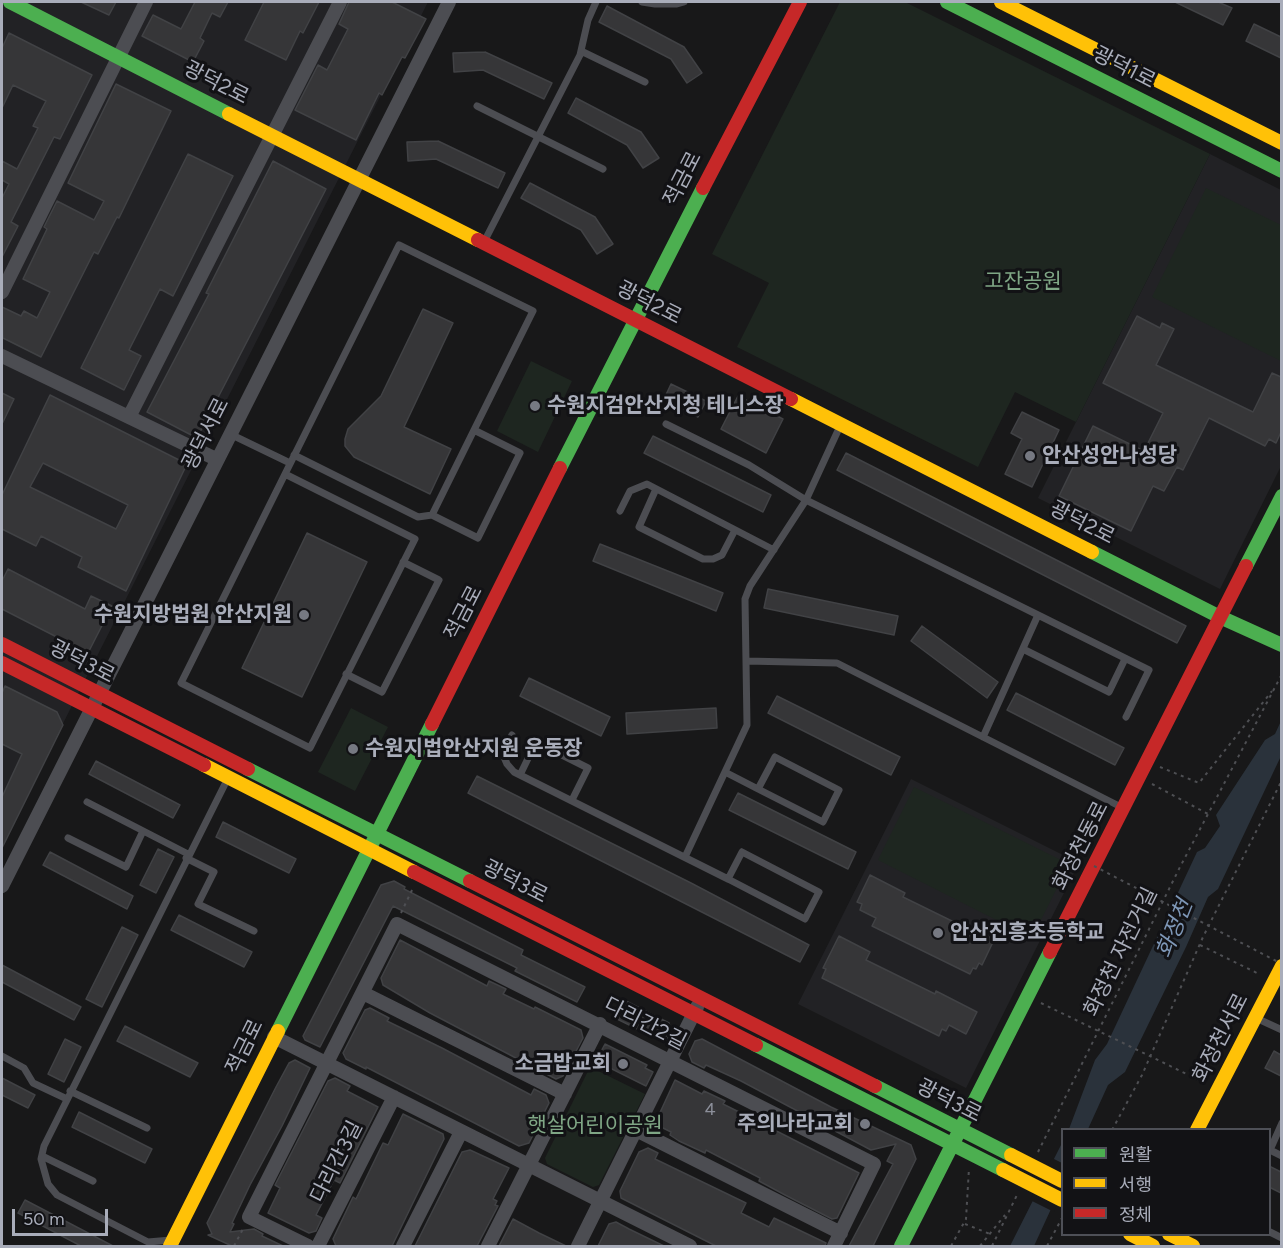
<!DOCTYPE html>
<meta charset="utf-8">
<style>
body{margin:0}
#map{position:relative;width:1283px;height:1248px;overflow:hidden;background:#181819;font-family:Figtree,"Noto Sans KR",sans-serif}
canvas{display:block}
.frame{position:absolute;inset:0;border:3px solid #a9adba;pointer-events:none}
.legend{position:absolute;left:1061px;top:1128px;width:210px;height:108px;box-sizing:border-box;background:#121215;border:2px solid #4e5057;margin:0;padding:8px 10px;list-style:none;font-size:18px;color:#a9adba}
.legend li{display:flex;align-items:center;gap:12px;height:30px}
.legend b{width:30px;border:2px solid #4e5057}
.scale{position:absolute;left:12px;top:1209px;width:96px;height:27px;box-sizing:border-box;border:3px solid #a9adba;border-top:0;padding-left:8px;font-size:18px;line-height:21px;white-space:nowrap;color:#a9adba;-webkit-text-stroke:4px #121215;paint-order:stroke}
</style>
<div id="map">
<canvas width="1283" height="1248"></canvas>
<div class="frame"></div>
<ul class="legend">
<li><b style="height:8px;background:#4caf50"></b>원활</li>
<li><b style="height:8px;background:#ffc107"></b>서행</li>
<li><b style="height:8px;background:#c62828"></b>정체</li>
</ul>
<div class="scale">50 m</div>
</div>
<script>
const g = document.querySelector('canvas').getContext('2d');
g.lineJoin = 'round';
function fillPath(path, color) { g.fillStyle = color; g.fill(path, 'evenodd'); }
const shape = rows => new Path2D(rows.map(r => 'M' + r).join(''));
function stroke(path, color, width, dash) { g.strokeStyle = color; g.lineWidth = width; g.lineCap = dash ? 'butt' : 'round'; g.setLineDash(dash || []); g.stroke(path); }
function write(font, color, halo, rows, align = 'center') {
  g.font = font + ' Figtree,"Noto Sans KR",sans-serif'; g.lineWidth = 6; g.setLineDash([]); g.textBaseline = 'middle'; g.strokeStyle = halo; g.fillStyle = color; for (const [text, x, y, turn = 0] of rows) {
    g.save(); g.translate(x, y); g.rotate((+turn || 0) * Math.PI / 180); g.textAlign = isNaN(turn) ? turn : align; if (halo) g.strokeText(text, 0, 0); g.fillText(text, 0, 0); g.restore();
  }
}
fillPath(shape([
 [4,2,428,2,2,844,2,7],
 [1210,154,1281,190,1281,466,1220,589,1038,498],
 [911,779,1079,863,966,1088,798,1004]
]), '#222225');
fillPath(shape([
 [840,2,905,2,1210,154,1076,422,1015,392,978,467,737,347,769,283,712,254],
 [1206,188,1281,225,1281,361,1152,297],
 [531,361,572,381,538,452,497,431],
 [351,708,388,727,355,791,318,772],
 [914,787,1069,864,1036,930,1024,924,1020,932,878,860],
 [590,1067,645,1094,599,1185,593,1187,547,1164,545,1158]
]), '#1e2620');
fillPath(shape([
 [1281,721,1281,756,1218,889,1208,897,1186,947,1125,1072,1108,1085,1088,1129,1069,1129,1095,1060,1107,1044,1197,852,1205,848,1220,826,1216,815,1265,740,1275,734],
 [1062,1143,1062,1185,1034,1246,1010,1246]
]), '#2a323b');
fillPath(shape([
 [1052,1158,1062,1163,1062,1192,1054,1212,1030,1200]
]), '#181819');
const building = shape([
 [81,2,116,2,109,15,81,2],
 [195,2,228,2,220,17,212,13,200,38,204,41,193,62,142,36,153,15,181,29,195,2],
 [264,2,319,2,303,33,300,31,286,60,245,40,264,2],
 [349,2,392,2,426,19,405,58,402,57,382,95,379,93,356,140,295,110,318,65,327,70,348,29,339,24,349,2],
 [1175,2,1218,2,1232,8,1223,25,1175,2],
 [607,6,684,47,702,73,687,83,671,59,599,22,607,6],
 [1254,24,1281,37,1281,58,1246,41,1254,24],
 [9,33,92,75,60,139,54,137,11,222,18,226,2,257,2,198,9,184,2,180,2,161,17,169,38,128,33,126,46,101,13,85,2,108,2,48,9,33],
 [485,52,552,83,544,99,483,70,454,72,453,53,485,52],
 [116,84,171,111,119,218,117,217,98,254,94,252,41,357,3,338,2,307,21,316,24,311,37,318,50,292,23,279,47,229,44,227,57,201,94,220,104,201,68,183,116,84],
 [576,98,641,132,659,158,643,168,627,145,568,113,576,98],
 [438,141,505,173,498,188,436,159,408,161,407,142,438,141],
 [188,154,233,176,173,296,160,289,129,350,141,356,124,390,81,368,188,154],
 [273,161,326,189,197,438,147,412,209,294,206,293,273,161],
 [530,183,595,217,613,244,597,254,581,230,521,198,530,183],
 [423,309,453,323,404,427,451,449,430,494,354,457,345,446,345,439,348,429,381,396,423,309],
 [1137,316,1160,328,1162,323,1174,329,1156,365,1253,412,1272,373,1281,377,1281,432,1276,443,1269,439,1265,446,1209,418,1183,470,1177,467,1164,491,1153,486,1131,531,1059,496,1093,426,1144,451,1163,413,1103,383,1137,316],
 [671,384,706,401,698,417,664,399,671,384],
 [2,393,14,399,2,424,2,393],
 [50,395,187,464,126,591,78,567,82,557,41,536,36,546,2,529,2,495,50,395],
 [43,463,128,505,116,529,30,487,43,463],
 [738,396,783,419,766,453,721,429,738,396],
 [1022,412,1059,430,1032,487,1005,474,1022,439,1011,433,1022,412],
 [653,436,771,495,763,512,644,453,653,436],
 [846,453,1186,626,1177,643,837,470,846,453],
 [307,533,367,562,302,697,242,668,307,533],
 [600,544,723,593,716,611,593,561,600,544],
 [8,569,85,609,91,596,112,606,88,653,2,609,2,581,8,569],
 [768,589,898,616,894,635,764,608,768,589],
 [922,626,998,682,987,698,911,641,922,626],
 [529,678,610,717,601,736,520,696,529,678],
 [5,686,57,712,63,725,2,848,2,797,22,754,2,744,2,693,5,686],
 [1016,693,1124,748,1115,765,1007,710,1016,693],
 [777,696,900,757,891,775,768,713,777,696],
 [716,708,717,728,627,734,626,713,716,708],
 [96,761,180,805,173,818,89,774,96,761],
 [477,776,691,883,809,945,800,962,468,793,477,776],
 [738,793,856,852,848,869,729,810,738,793],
 [223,822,296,859,289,873,216,837,223,822],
 [158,849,174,857,156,893,140,885,158,849],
 [50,852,133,896,127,909,43,865,50,852],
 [870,875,905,893,903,897,956,923,954,926,975,936,978,931,994,940,982,965,979,963,976,969,973,968,970,974,872,926,876,918,860,910,862,904,857,902,870,875],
 [394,881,405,887,404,889,523,950,521,955,585,987,577,1002,515,971,517,968,393,906,320,1047,305,1040,303,1036,381,885,394,881],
 [179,915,252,952,244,967,171,930,179,915],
 [122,927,138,935,102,1007,86,999,122,927],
 [839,936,870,952,866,960,935,994,936,991,977,1012,966,1034,949,1025,946,1031,942,1029,939,1036,822,978,826,969,823,968,839,936],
 [400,940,487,986,489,981,506,989,503,994,534,1009,535,1007,581,1030,583,1038,563,1076,556,1079,430,1013,383,985,381,978,400,940],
 [2,965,81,1007,74,1020,2,982,2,965],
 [624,1000,669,1023,671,1030,667,1040,662,1041,615,1018,624,1000],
 [370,1008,389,1018,387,1021,442,1048,531,1095,534,1089,546,1095,549,1103,529,1143,519,1146,366,1067,366,1069,346,1059,343,1053,365,1010,370,1008],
 [125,1026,198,1063,190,1077,117,1041,125,1026],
 [65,1039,81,1047,64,1082,48,1074,65,1039],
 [702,1039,831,1107,911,1145,916,1159,873,1246,849,1246,893,1164,887,1161,896,1144,871,1150,741,1081,706,1065,704,1068,692,1062,689,1054,695,1041,702,1039],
 [605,1044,647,1065,645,1068,653,1072,646,1086,600,1063,602,1059,598,1057,605,1044],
 [1274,1051,1281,1055,1281,1076,1265,1068,1274,1051],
 [295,1060,310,1068,282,1126,250,1185,232,1223,234,1224,230,1232,254,1229,263,1234,262,1236,283,1246,232,1246,208,1235,212,1234,207,1223,276,1087,289,1063,295,1060],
 [2,1078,35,1095,28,1108,2,1095,2,1078],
 [335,1078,350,1086,347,1091,378,1107,340,1183,334,1180,316,1215,322,1218,316,1231,309,1233,268,1213,280,1188,275,1185,328,1081,335,1078],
 [675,1080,702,1094,704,1091,725,1101,723,1104,745,1115,859,1173,837,1218,832,1219,785,1195,759,1181,760,1178,706,1150,705,1153,679,1141,670,1135,671,1132,659,1126,657,1119,675,1080],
 [79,1112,152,1149,145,1163,72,1127,79,1112],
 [403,1114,443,1134,444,1139,392,1246,336,1246,333,1239,353,1197,356,1199,383,1143,388,1145,403,1114],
 [648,1148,658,1153,655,1159,746,1203,741,1213,769,1227,774,1218,826,1243,825,1246,716,1246,621,1198,620,1191,639,1152,648,1148],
 [470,1150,509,1168,493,1199,497,1201,495,1205,498,1206,477,1246,415,1246,462,1152,470,1150],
 [1269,1166,1281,1172,1281,1193,1269,1187,1269,1166],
 [25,1200,113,1246,81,1246,18,1213,25,1200],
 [513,1219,539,1233,566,1246,499,1246,513,1219],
 [616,1222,629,1229,664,1246,598,1246,609,1224,616,1222]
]);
fillPath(building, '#363638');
stroke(building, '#414245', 1.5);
stroke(shape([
 [1160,767,1199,783,1272,691],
 [1152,784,1208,814],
 [401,913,413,888],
 [1200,945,1259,974],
 [1041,1003,1203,1082],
 [1112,1130,1142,1075,1203,937,1282,780],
 [1038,1152,1180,867,1282,674],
 [965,1224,990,1234],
 [234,1246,244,1227],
 [951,1246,966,1219,969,1168],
 [980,1246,1005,1215],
 [992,1246,1017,1195],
 [1047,1246,1062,1218]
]), '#4e4f53', 2, [3, 4.5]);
stroke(shape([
 [642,2,655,4,677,4,684,2],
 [581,51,645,82],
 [477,106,603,169],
 [484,242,580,55,588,20,596,2],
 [666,424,749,465,806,500,1149,670,1126,717],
 [230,434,290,463],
 [294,455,418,517,432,515],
 [285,474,415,539,310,748,181,683,399,245,533,311,474,430,432,515,478,538,520,453,474,430],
 [656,489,639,527,703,559,713,559,722,555,735,530],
 [620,511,630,491,647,484,774,550],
 [1023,649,1109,692,1125,659],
 [746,661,837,663,1123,808],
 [346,674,382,692,439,580,403,562],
 [512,735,505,748,504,757,507,764,514,772,728,879],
 [983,737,1038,615],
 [725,772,758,789,823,822,839,790,775,757,758,789],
 [520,775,536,742,588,768,572,800],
 [87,802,188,854],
 [68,838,126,867,143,831],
 [742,852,819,892,805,919,728,879,742,852],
 [685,857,747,725,745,599,750,586,806,500,841,424],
 [186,858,214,872,198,904,254,931],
 [1256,1018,1282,1030],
 [2,1056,24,1068,33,1083,67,1099],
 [70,1091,147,1128],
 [1282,1123,1270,1150,1282,1156],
 [42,1156,93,1181],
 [1270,1232,1282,1238],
 [171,1240,148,1242,57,1195,48,1184,41,1159,44,1146,228,778]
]), '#4c4d52', 7);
stroke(shape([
 [2,292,146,2],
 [2,356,216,459],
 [129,417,340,2],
 [2,886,449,2],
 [363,993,565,1094],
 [274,1037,690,1246],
 [636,1130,841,1233],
 [308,1246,249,1217,397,924,874,1164,834,1246],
 [318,1246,394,1097],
 [403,1246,461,1132],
 [488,1246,600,1024],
 [578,1246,697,1007]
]), '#4c4d52', 14);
stroke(shape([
 [10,2,229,114],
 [947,2,1282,171],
 [560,468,703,188],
 [1092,552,1220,617,1282,645],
 [1246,566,1282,496],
 [248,769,470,881],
 [278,1031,432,724],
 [756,1045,1003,1170],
 [875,1086,1011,1155],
 [901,1246,1050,952]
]), '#4caf50', 14);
stroke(shape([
 [1001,2,1282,143],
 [229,114,478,240],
 [791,399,1092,552],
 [204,765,414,872],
 [1197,1130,1282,966],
 [1130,1234,1153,1246],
 [1169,1234,1193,1246],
 [170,1246,278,1031]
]), '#ffc107', 14);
stroke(shape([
 [703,188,800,2],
 [478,240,791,399],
 [2,644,248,769],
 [2,663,204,765],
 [432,724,560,468],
 [414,872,756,1045],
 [470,881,875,1086],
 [1050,952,1246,566]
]), '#c62828', 14);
stroke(shape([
 [1094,866,1282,964]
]), '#4e4f53', 2, [3, 4.5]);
stroke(shape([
 [1011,1155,1062,1181],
 [1003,1170,1062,1200]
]), '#ffc107', 14);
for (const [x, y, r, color] of [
 [535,406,6,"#767982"],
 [1030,456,6,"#767982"],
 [304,615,6,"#767982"],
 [353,749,6,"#767982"],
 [938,933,6,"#767982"],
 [623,1064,6,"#767982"],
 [865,1124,6,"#767982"]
]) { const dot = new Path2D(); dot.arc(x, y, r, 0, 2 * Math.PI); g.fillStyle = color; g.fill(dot); stroke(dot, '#121215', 2); }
write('18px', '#8c8f9a', null, [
 ["4",710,1110]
]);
write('21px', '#a9adba', '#121215', [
 ["광덕1로",1124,68,27],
 ["광덕2로",216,83,27],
 ["적금로",683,179,-63],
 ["광덕2로",649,303,27],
 ["광덕서로",206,434,-63],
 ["광덕2로",1082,523,27],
 ["적금로",464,613,-63],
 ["광덕3로",82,662,27],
 ["화정천동로",1081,846,-63],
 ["광덕3로",515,882,27],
 ["화정천 자전거길",1121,952,-64],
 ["다리간2길",645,1024,27],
 ["화정천서로",1221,1038,-63],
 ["적금로",245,1047,-64],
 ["광덕3로",949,1101,27],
 ["다리간3길",337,1162,-63]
]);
write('21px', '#7fa685', '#121215', [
 ["고잔공원",1023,282],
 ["햇살어린이공원",595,1126]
]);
write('bold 21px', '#a9adba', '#121215', [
 ["수원지검안산지청 테니스장",547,406],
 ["안산성안나성당",1042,456],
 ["수원지방법원 안산지원",292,615,"right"],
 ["수원지법안산지원 운동장",365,749],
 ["안산진흥초등학교",950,933],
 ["소금밥교회",611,1064,"right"],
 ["주의나라교회",853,1124,"right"]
], 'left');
write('italic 22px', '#7e97b7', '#121215', [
 ["화정천",1175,929,-68]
]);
</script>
